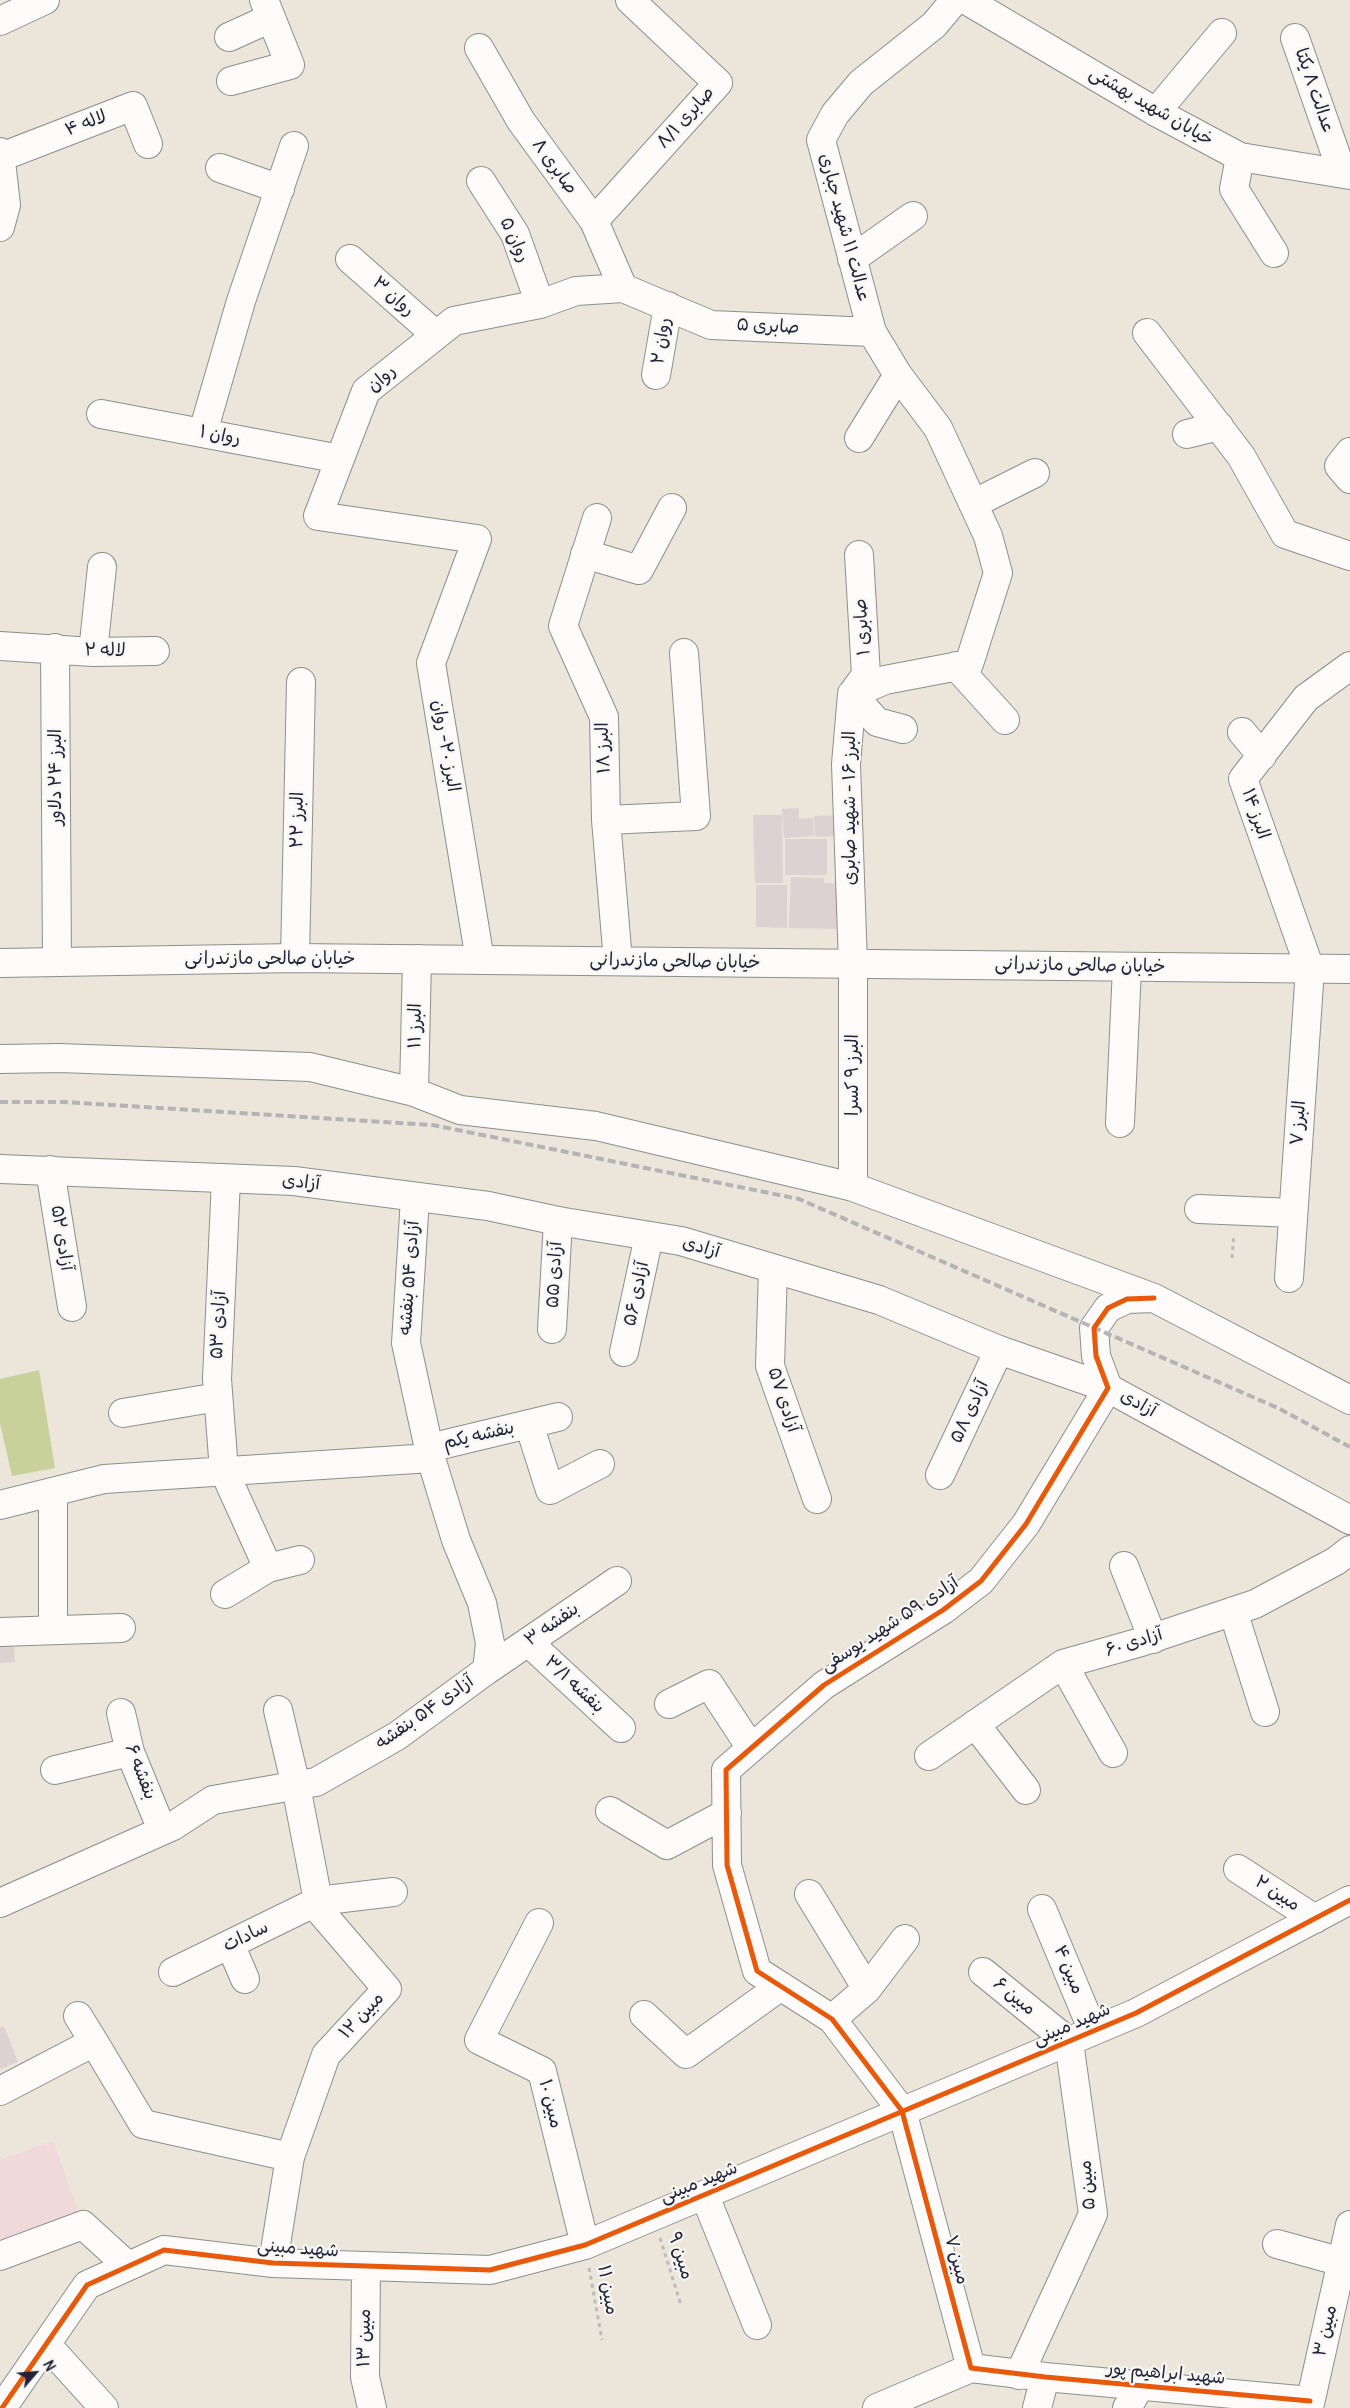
<!DOCTYPE html>
<meta charset="utf-8">
<style>
body{margin:0}
#map{position:relative;width:1350px;height:2408px;overflow:hidden;background:#ebe5da;font-family:Pangolin,sans-serif}
canvas{display:block}
.north{position:absolute;left:10px;top:2348px;width:50px;height:50px;-webkit-text-stroke:4px #f6f6f2;paint-order:stroke;rotate:63deg;font-size:14px;font-weight:700;line-height:20px;text-align:center;color:#22223b}
.north::after{content:'';display:block;margin:auto;width:18px;height:22px;background:#22223b;clip-path:polygon(50% 0,100% 100%,50% 72%,0 100%)}
</style>
<div id="map">
<canvas width="1350" height="2408"></canvas>
<div class="north">N</div>
</div>
<script>
const g = document.querySelector('canvas').getContext('2d');
g.lineJoin = 'round';
function fillPath(path, color) { g.fillStyle = color; g.fill(path, 'evenodd'); }
const shape = rows => new Path2D(rows.map(r => 'M' + r).join(''));
function stroke(path, color, width, dash) { g.strokeStyle = color; g.lineWidth = width; g.lineCap = dash ? 'butt' : 'round'; g.setLineDash(dash || []); g.stroke(path); }
function write(font, color, halo, rows, align = 'center') {
  g.font = font + ' Pangolin,"Playpen Sans Arabic",sans-serif'; g.lineWidth = 4.5; g.setLineDash([]); g.textBaseline = 'middle'; g.strokeStyle = halo; g.fillStyle = color; for (const [text, x, y, turn = 0] of rows) {
    g.save(); g.translate(x, y); g.rotate((+turn || 0) * Math.PI / 180); g.textAlign = isNaN(turn) ? turn : align; if (halo) g.strokeText(text, 0, 0); g.fillText(text, 0, 0); g.restore();
  }
}
fillPath(shape([
 [53,2141,78,2211,0,2245,0,2160]
]), '#f0d9da');
fillPath(shape([
 [39,1370,55,1468,12,1476,0,1423,0,1379]
]), '#c7d199');
fillPath(shape([
 [799,808,799,819,813,818,814,836,784,838,782,809],
 [753,815,782,815,783,883,755,883],
 [842,815,843,836,815,837,814,816],
 [785,839,827,839,827,875,785,875],
 [791,877,824,878,824,883,844,884,843,929,789,928],
 [756,885,787,885,787,928,756,927],
 [0,1634,13,1634,15,1662,0,1663],
 [4,2026,18,2062,0,2069,0,2028]
]), '#ded1d1');
const minor = shape([
 [0,21,45,0],
 [229,37,271,18],
 [1295,38,1342,172],
 [479,48,521,121,594,221,623,288],
 [231,81,290,65,264,0],
 [1156,112,1222,33],
 [0,152,6,205,0,227],
 [1,157,133,106,148,144],
 [1240,157,1234,189,1274,253],
 [220,168,280,189],
 [481,181,515,234,540,304],
 [594,221,718,83,630,0],
 [350,259,436,335],
 [852,259,913,216],
 [1147,333,1241,456,1285,534,1350,556],
 [656,375,668,306],
 [101,414,340,459],
 [203,432,241,301,294,146],
 [1187,434,1219,426],
 [859,438,898,375],
 [1350,452,1339,466,1350,479],
 [973,504,1035,473],
 [597,518,563,626,604,717,606,820,618,961],
 [585,554,639,570,672,508],
 [859,555,866,675,852,694,877,722,903,729],
 [0,646,93,652,155,651],
 [55,648,57,962],
 [93,652,102,567],
 [956,666,1005,720],
 [1242,732,1262,756],
 [606,820,696,816,684,653],
 [295,958,301,682],
 [480,960,431,663,477,539,318,516,366,391,454,321,540,304,576,291,623,288,711,325,872,332],
 [0,1059,59,1058,310,1067,414,1092,460,1110,596,1126,853,1187,1154,1298,1350,1400],
 [414,1092,417,959],
 [1120,1123,1127,967],
 [50,1170,72,1307],
 [226,1179,217,1379,224,1471,268,1568,300,1560],
 [853,1187,853,964,846,764,852,694,885,680,969,664,998,573,988,536,938,428,898,375,872,332,821,140,835,114,861,83,934,25,955,0],
 [1199,1209,1293,1213],
 [773,1269,770,1366,817,1499],
 [1289,1278,1310,969,1243,779,1306,698,1350,666],
 [1154,1298,1127,1299,1108,1308,1094,1328,1096,1356,1108,1388,1026,1524,981,1581,943,1610,824,1685,726,1770,727,1865,757,1971,832,2019,902,2111,971,2368,1045,2377,1310,2401],
 [552,1329,558,1221],
 [624,1352,649,1236],
 [123,1413,218,1397],
 [529,1424,550,1490,600,1464],
 [429,1448,558,1417],
 [940,1475,999,1350],
 [0,1505,104,1479,431,1458],
 [1124,1566,1153,1639],
 [225,1594,268,1568],
 [1233,1611,1265,1712],
 [53,1630,53,1492],
 [0,1632,121,1628],
 [528,1642,621,1728],
 [1063,1664,1113,1753],
 [487,1670,617,1581],
 [669,1704,709,1684,751,1748],
 [121,1713,130,1752,162,1830],
 [975,1724,1026,1790],
 [929,1756,1063,1664,1141,1642,1255,1604,1336,1561,1350,1550],
 [55,1770,130,1752],
 [610,1811,667,1845,727,1813],
 [1238,1869,1315,1919],
 [809,1894,867,1989],
 [0,1903,173,1826,213,1800,316,1782,397,1736,487,1670,490,1643,482,1603,456,1540,431,1458,406,1343,415,1198],
 [1042,1909,1093,2031],
 [539,1923,479,2040,542,2071,585,2245],
 [230,1944,245,1979],
 [173,1972,318,1901,393,1892],
 [983,1972,1069,2042,1093,2214,1019,2375],
 [644,2015,686,2054,781,1986],
 [78,2016,94,2042],
 [832,2019,867,1989,905,1939],
 [0,2091,94,2042,143,2124,290,2157],
 [705,2196,757,2325],
 [1277,2244,1342,2262],
 [0,2256,83,2225,128,2266],
 [273,2263,290,2157,326,2055,387,1989,320,1911,296,1786,278,1710],
 [366,2267,365,2377,372,2408],
 [46,2344,104,2408],
 [2,2408,87,2285,164,2250,273,2263,490,2270,585,2245,1136,2013,1350,1900],
 [877,2408,971,2368],
 [1037,2408,1045,2377],
 [1127,2408,1140,2386],
 [1309,2408,1350,2225]
]);
const major = shape([
 [966,0,1156,112,1240,157,1350,175],
 [0,963,295,958,1350,969],
 [0,1169,294,1181,488,1206,558,1221,681,1241,879,1300,999,1350,1108,1388,1350,1520]
]);
stroke(minor, '#908e8c', 30);
stroke(major, '#908e8c', 30);
stroke(shape([
 [1232,1258,1234,1234],
 [660,2238,681,2305],
 [589,2268,602,2340]
]), '#bdbcbd', 3, [4, 4]);
stroke(minor, '#fcfbf9', 28);
stroke(major, '#fcfbf9', 28);
stroke(shape([
 [0,1102,63,1102,433,1125,799,1199,1278,1408,1350,1447]
]), '#b4b3b5', 4, [8, 4]);
stroke(shape([
 [1154,1298,1127,1299,1108,1308,1094,1328,1096,1356,1108,1388,1026,1524,981,1581,943,1610,824,1685,726,1770,727,1865,757,1971,832,2019,902,2111,971,2368,1045,2377,1310,2401],
 [2,2408,87,2285,164,2250,273,2263,490,2270,585,2245,1136,2013,1350,1900]
]), '#e8590c', 5);
write('18px', '#22223b', '#f6f6f2', [
 ["عدالت ۸ یکتا",1314,91,71],
 ["خیابان شهید بهشتی",1151,107,30],
 ["صابری ۸/۱",686,118,-48],
 ["لاله ۴",86,124,-21],
 ["صابری ۸",554,167,54],
 ["عدالت ۱۱ شهید جباری",844,228,75],
 ["روان ۵",514,240,65],
 ["روان ۳",393,297,42],
 ["صابری ۵",768,327,3],
 ["روان ۲",662,341,-81],
 ["روان",382,379,-41],
 ["روان ۱",220,436,11],
 ["صابری ۱",863,627,-94],
 ["لاله ۲",105,651,1],
 ["البرز ۲۰- روان",445,746,80],
 ["البرز ۱۸",604,748,-92],
 ["البرز ۲۴ دلاور",56,777,-90],
 ["البرز ۱۶ - شهید صابری",850,808,-90],
 ["البرز ۱۴",1255,814,71],
 ["البرز ۲۲",298,820,-89],
 ["خیابان صالحی مازندرانی",270,959],
 ["خیابان صالحی مازندرانی",675,962,1],
 ["خیابان صالحی مازندرانی",1080,966,1],
 ["البرز ۱۱",416,1026,-89],
 ["البرز ۹ کسرا",853,1075,-90],
 ["البرز ۷",1299,1123,-86],
 ["آزادی",301,1183,6],
 ["آزادی ۵۲",61,1238,81],
 ["آزادی",701,1248,16],
 ["آزادی ۵۵",555,1275,-87],
 ["آزادی ۵۴ بنفشه",410,1278,-86],
 ["آزادی ۵۶",637,1294,-78],
 ["آزادی ۵۳",219,1325,-87],
 ["آزادی ۵۷",783,1400,72],
 ["آزادی",1138,1404,29],
 ["آزادی ۵۸",970,1412,-65],
 ["بنفشه یکم",479,1436,-13],
 ["بنفشه ۳",552,1625,-35],
 ["آزادی ۵۹ شهید یوسفی",890,1625,-33],
 ["آزادی ۶۰",1134,1643,-17],
 ["بنفشه ۳/۱",574,1685,43],
 ["آزادی ۵۴ بنفشه",425,1713,-35],
 ["بنفشه ۶",140,1772,69],
 ["مبین ۲",1277,1894,33],
 ["سادات",246,1937,-26],
 ["مبین ۴",1068,1970,67],
 ["مبین ۶",1014,1997,39],
 ["مبین ۱۲",362,2016,-47],
 ["شهید مبینی",1072,2025,-23],
 ["مبین ۱۰",550,2104,76],
 ["شهید مبینی",699,2183,-22],
 ["مبین ۵",1088,2185,-95],
 ["شهید مبینی",298,2249,4],
 ["مبین ۹",680,2256,73],
 ["مبین ۷",956,2260,75],
 ["مبین ۱۱",607,2290,80],
 ["مبین ۳",1326,2331,-77],
 ["مبین ۱۳",365,2338,-89],
 ["شهید ابراهیم پور",1166,2374,5]
]);
</script>
